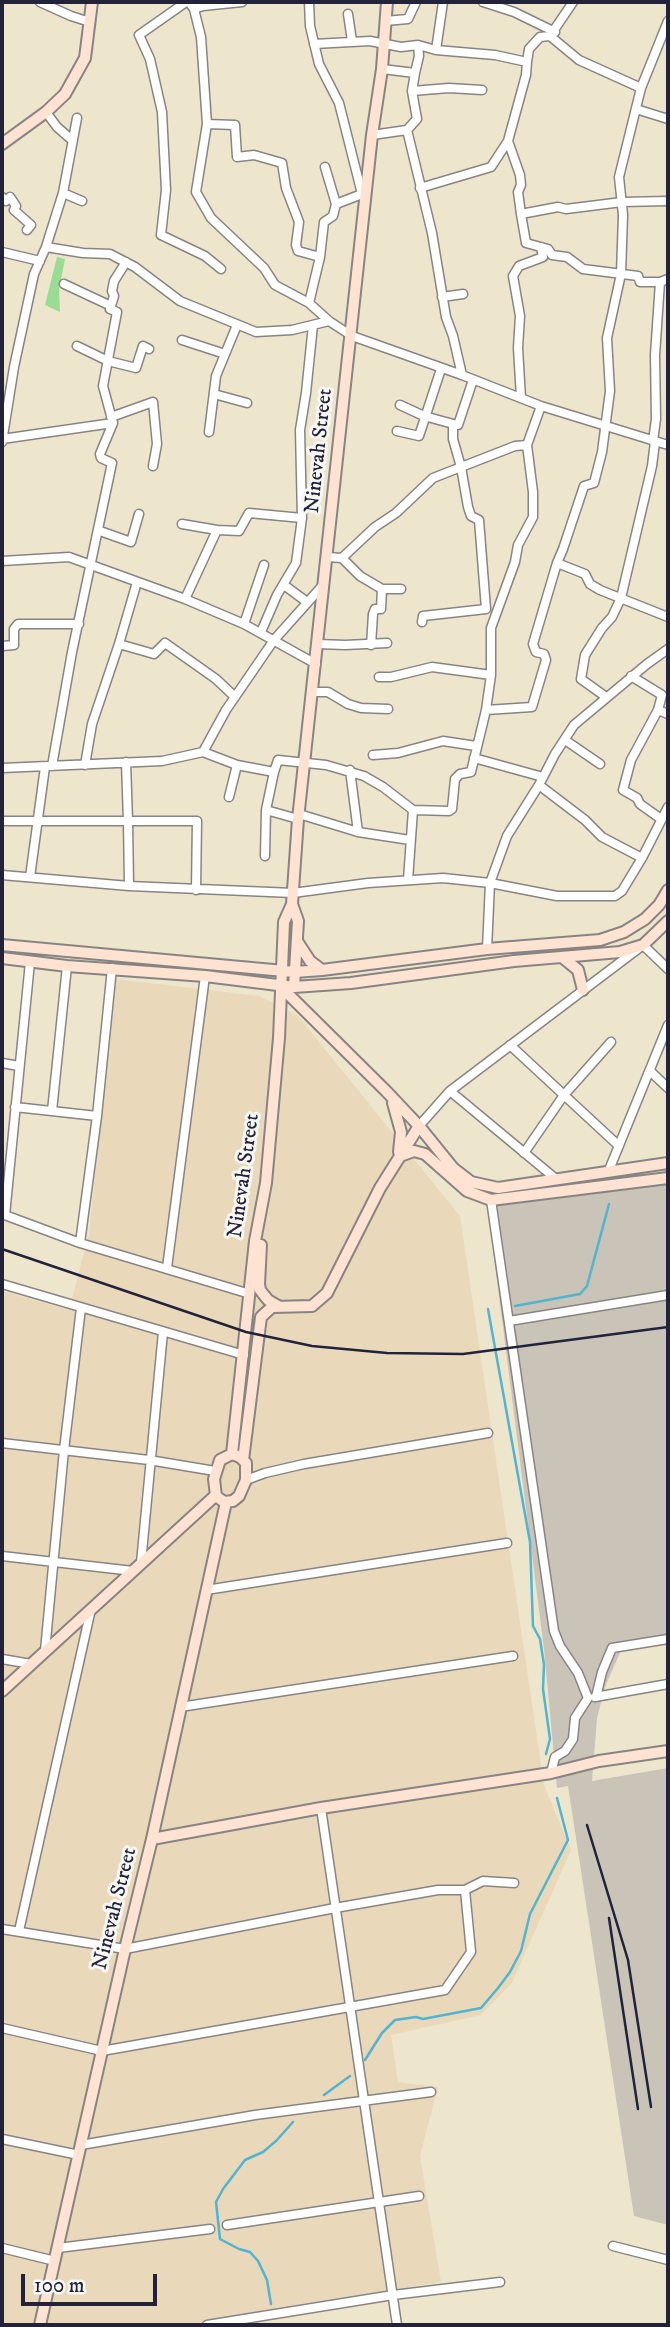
<!DOCTYPE html>
<style>
body{margin:0}
#map{position:relative;width:670px;height:2327px;overflow:hidden;background:#ede6cc;font-family:"IM FELL DW Pica",serif}
canvas{display:block}
.frame{position:absolute;inset:0;border:4px solid #22223b;pointer-events:none}
.scale{position:absolute;left:21px;top:2274px;width:136px;height:32px;box-sizing:border-box;border:4px solid #22223b;border-top:0;padding-left:9px;font-size:21px;line-height:24px;white-space:nowrap;color:#22223b;-webkit-text-stroke:5px #f6f6f2;paint-order:stroke}
</style>
<div id="map">
<canvas width="670" height="2327"></canvas>
<div class="frame"></div>
<div class="scale">100 m</div>
</div>
<script>
const g = document.querySelector('canvas').getContext('2d');
g.lineJoin = 'round';
function fillPath(path, color) { g.fillStyle = color; g.fill(path, 'evenodd'); }
const shape = rows => new Path2D(rows.map(r => 'M' + r).join(''));
function stroke(path, color, width, dash) { g.strokeStyle = color; g.lineWidth = width; g.lineCap = dash ? 'butt' : 'round'; g.setLineDash(dash || []); g.stroke(path); }
function write(font, color, halo, rows, align = 'center') {
  g.font = font + ' "IM FELL DW Pica",serif'; g.lineWidth = 6; g.setLineDash([]); g.textBaseline = 'middle'; g.strokeStyle = halo; g.fillStyle = color; for (const [text, x, y, turn = 0] of rows) {
    g.save(); g.translate(x, y); g.rotate((+turn || 0) * Math.PI / 180); g.textAlign = isNaN(turn) ? turn : align; if (halo) g.strokeText(text, 0, 0); g.fillText(text, 0, 0); g.restore();
  }
}
fillPath(shape([
 [115,979,259,996,298,1016,460,1216,544,1785,571,1850,512,1983,481,2015,391,2035,398,2082,438,2087,420,2156,441,2282,262,2310,261,2325,2,2325,2,1291,69,1310,89,1234]
]), '#e9d9ba');
fillPath(shape([
 [668,1178,668,1634,639,1645,622,1648,605,1687,597,1718,592,1781,668,1768,668,2225,634,2216,568,1786,557,1788,544,1649,487,1202]
]), '#c9c3b8');
fillPath(shape([
 [57,257,65,259,59,290,60,312,45,305]
]), '#9adc93');
stroke(shape([
 [515,1306,580,1294,587,1286,609,1204],
 [488,1309,530,1542,533,1626,540,1639,544,1665,543,1689,550,1739,546,1754],
 [365,2060,382,2033,395,2020,416,2017,423,2019,481,2008,498,1988,510,1972,521,1951,530,1914,568,1840,557,1798],
 [324,2095,350,2076],
 [271,2304,267,2280,258,2261,250,2252,239,2249,220,2239,216,2202,223,2189,245,2160,263,2152,276,2141,293,2122]
]), '#51b4d0', 2.5);
const street = shape([
 [40,2,71,16,90,22],
 [186,2,139,35,150,59,162,112,166,190,161,235,205,256,221,269],
 [189,2,194,9,201,37,207,124,196,192,211,218,264,268,275,285,309,303,329,321,352,336,462,375,541,406,668,445],
 [309,2,310,26,319,64,339,103,362,194],
 [483,2,514,12,555,32],
 [194,9,203,6,242,2],
 [348,14,352,41],
 [385,21,408,19,416,2],
 [550,36,579,60,641,88],
 [314,44,370,41,401,47,418,45,419,56,415,73,382,69],
 [418,45,436,50,495,55,527,62,529,49,540,37,550,36,573,2],
 [436,50,443,2],
 [415,73,412,91,449,88,482,90],
 [636,109,668,119],
 [46,112,57,127,72,140],
 [207,124,235,125,237,157,254,155,282,163,286,188,299,222,296,245,298,251,320,257,309,303],
 [407,130,417,119,412,91],
 [372,135,407,130,432,233,446,317,453,336,462,375],
 [508,141,526,75,527,62],
 [420,188,491,167,508,141,520,175,521,185,518,192,521,214],
 [63,193,82,201],
 [2,197,6,201,10,197,16,206,14,210,31,225,27,230],
 [336,204,362,194,365,196],
 [46,247,83,253,110,254,135,267,180,301,256,332,292,330,329,321],
 [2,252,40,261],
 [320,257,324,222,333,216,336,204,325,167],
 [660,282,640,282,638,276,583,269,567,257,552,255,548,249,526,243,521,214,558,207,566,209,622,202,668,201],
 [64,284,111,306],
 [442,297,463,294],
 [182,340,225,354],
 [77,346,108,361,136,368,143,346,149,349],
 [214,394,247,403],
 [521,398,518,348,520,316,513,276,519,266,543,257,541,247],
 [400,405,424,416,457,425],
 [111,417,153,402,157,444,153,466],
 [397,431,419,436,441,369],
 [209,432,216,376,237,325],
 [2,439,113,423],
 [653,441,656,419,655,355,660,282,668,279],
 [2,442,14,367,34,274,46,247,63,193,77,118],
 [182,524,217,530,185,599],
 [217,530,239,531,249,513,302,518],
 [100,531,131,542,139,514],
 [327,557,342,558,375,527,396,513,433,478,515,446,527,445],
 [342,558,360,576,382,589,401,589],
 [2,561,69,557,185,599,244,624,316,664],
 [557,563,563,549,584,486,594,483,602,452,610,391,607,338,621,274,623,215,619,177,641,88,668,21],
 [137,582,119,644,154,654,165,643,216,679,235,697],
 [284,585,307,602],
 [422,622,423,616,486,609,479,520,471,516,468,507,461,467,453,439,453,425,458,425,473,380],
 [244,624,264,565],
 [261,632,277,595,296,563,302,518,300,430,306,393,313,325],
 [318,644,345,645,387,643],
 [371,645,373,614,375,609,381,609,382,589],
 [2,646,14,645,14,629,18,624,79,624],
 [631,676,662,695,658,710,668,714],
 [379,677,391,677,432,667,491,675],
 [313,692,328,692,348,704,361,708,388,709],
 [606,697,581,679,585,655,602,628,612,617,621,598,652,466,655,442],
 [486,710,491,675,491,628,515,562,518,545,533,517,533,492,527,445,541,406],
 [658,710,631,760,623,790,637,798,640,804,661,819],
 [565,740,600,764],
 [203,752,237,765,274,772,278,760,326,765,364,776,383,787,413,810,408,880],
 [373,755,398,753,443,741,476,746],
 [474,758,543,777],
 [126,762,128,821,197,821,196,890],
 [85,765,92,724,119,644],
 [52,766,72,652,112,463,101,458,100,454,113,423,103,386,117,312,110,309,114,296,112,291,114,281,126,262],
 [2,768,162,761,203,752,226,710,274,640,324,584],
 [274,772,266,810,298,819],
 [539,785,585,820,602,837,642,858],
 [229,797,237,765],
 [413,810,449,811,452,809,455,779,460,774,471,772,486,710,532,707,546,660,544,654,536,652,533,644,557,563,585,574,590,584,600,590,668,617],
 [299,814,358,832,350,770],
 [2,821,128,821,129,886],
 [358,832,410,840],
 [265,856,266,810],
 [2,875,129,886,293,893,368,883,443,878,490,883,557,896,615,896,622,891,642,858,668,807],
 [30,877,45,767],
 [487,949,490,883,507,836,539,785,555,754,574,725,647,664,668,649],
 [510,1045,619,1146],
 [2,1063,19,1066],
 [650,1071,668,1088],
 [450,1091,556,1179],
 [15,1107,97,1116],
 [52,1111,67,966],
 [419,1126,450,1091,643,945,668,969],
 [524,1153,564,1095,611,1042],
 [609,1170,668,1025],
 [491,1200,554,1631,560,1646,578,1673,588,1698,575,1718,573,1739,565,1751,555,1757,551,1773],
 [2,1214,80,1243,250,1294],
 [5,1215,30,962],
 [80,1243,97,1116,112,968],
 [167,1268,205,976],
 [2,1284,244,1355],
 [509,1321,668,1295],
 [2,1443,149,1460,215,1471],
 [246,1480,265,1473,304,1464,488,1433],
 [2,1556,133,1571],
 [141,1563,163,1332],
 [206,1590,507,1543],
 [45,1651,64,1450,81,1308],
 [2,1659,31,1664],
 [595,1697,668,1684],
 [596,1697,602,1672,612,1648,668,1639],
 [180,1707,513,1656],
 [321,1808,397,2325],
 [2,1929,125,1949,335,1908,438,1890,465,1890,483,1881,514,1883],
 [19,1931,91,1609],
 [2,2028,102,2051,445,1990,471,1952,465,1890],
 [2,2139,79,2155],
 [81,2145,255,2115,431,2092],
 [227,2225,419,2196],
 [613,2246,668,2260],
 [2,2248,55,2261],
 [58,2248,210,2229],
 [207,2325,393,2295,500,2282]
]);
const secondary = shape([
 [2,144,46,112,65,94,85,58,92,2],
 [292,904,298,921,294,987],
 [297,941,310,961,322,970],
 [2,945,295,972,322,970,487,949,600,940,624,932,645,919,659,905,668,890],
 [562,957,578,970,583,990],
 [2,958,67,966,205,976,294,987,351,983,514,961,620,952,643,945,668,921],
 [281,987,386,1091,419,1126,453,1168,471,1182,498,1188,668,1163],
 [393,1103,401,1132,399,1152],
 [400,1156,414,1151,425,1154,467,1191,491,1200,668,1178],
 [261,1245,259,1284,260,1290,268,1300,278,1306],
 [232,1454,255,1241,266,1183,279,1038,284,922,292,904,298,819,372,135,382,69,387,2],
 [232,1454,240,1457,246,1463,246,1480,239,1496,233,1501,224,1502,216,1496,214,1479,220,1460,232,1454],
 [243,1460,261,1317,272,1307,312,1306,327,1293,380,1188,419,1126],
 [2,1691,216,1495],
 [152,1839,321,1808,551,1773,599,1761,668,1751],
 [40,2325,125,1949,152,1839,226,1502]
]);
stroke(street, '#888484', 11);
stroke(secondary, '#888484', 14);
stroke(street, '#fff', 8);
stroke(secondary, '#fee3d2', 10);
stroke(shape([
 [2,1249,246,1332,312,1346,387,1353,463,1354,668,1327],
 [587,1825,628,1960,651,2107],
 [609,1918,638,2109]
]), '#22223b', 2.5);
write('21px', '#22223b', '#f6f6f2', [
 ["Ninevah Street",320,451,-84],
 ["Ninevah Street",245,1176,-82],
 ["Ninevah Street",116,1909,-76]
]);
</script>
